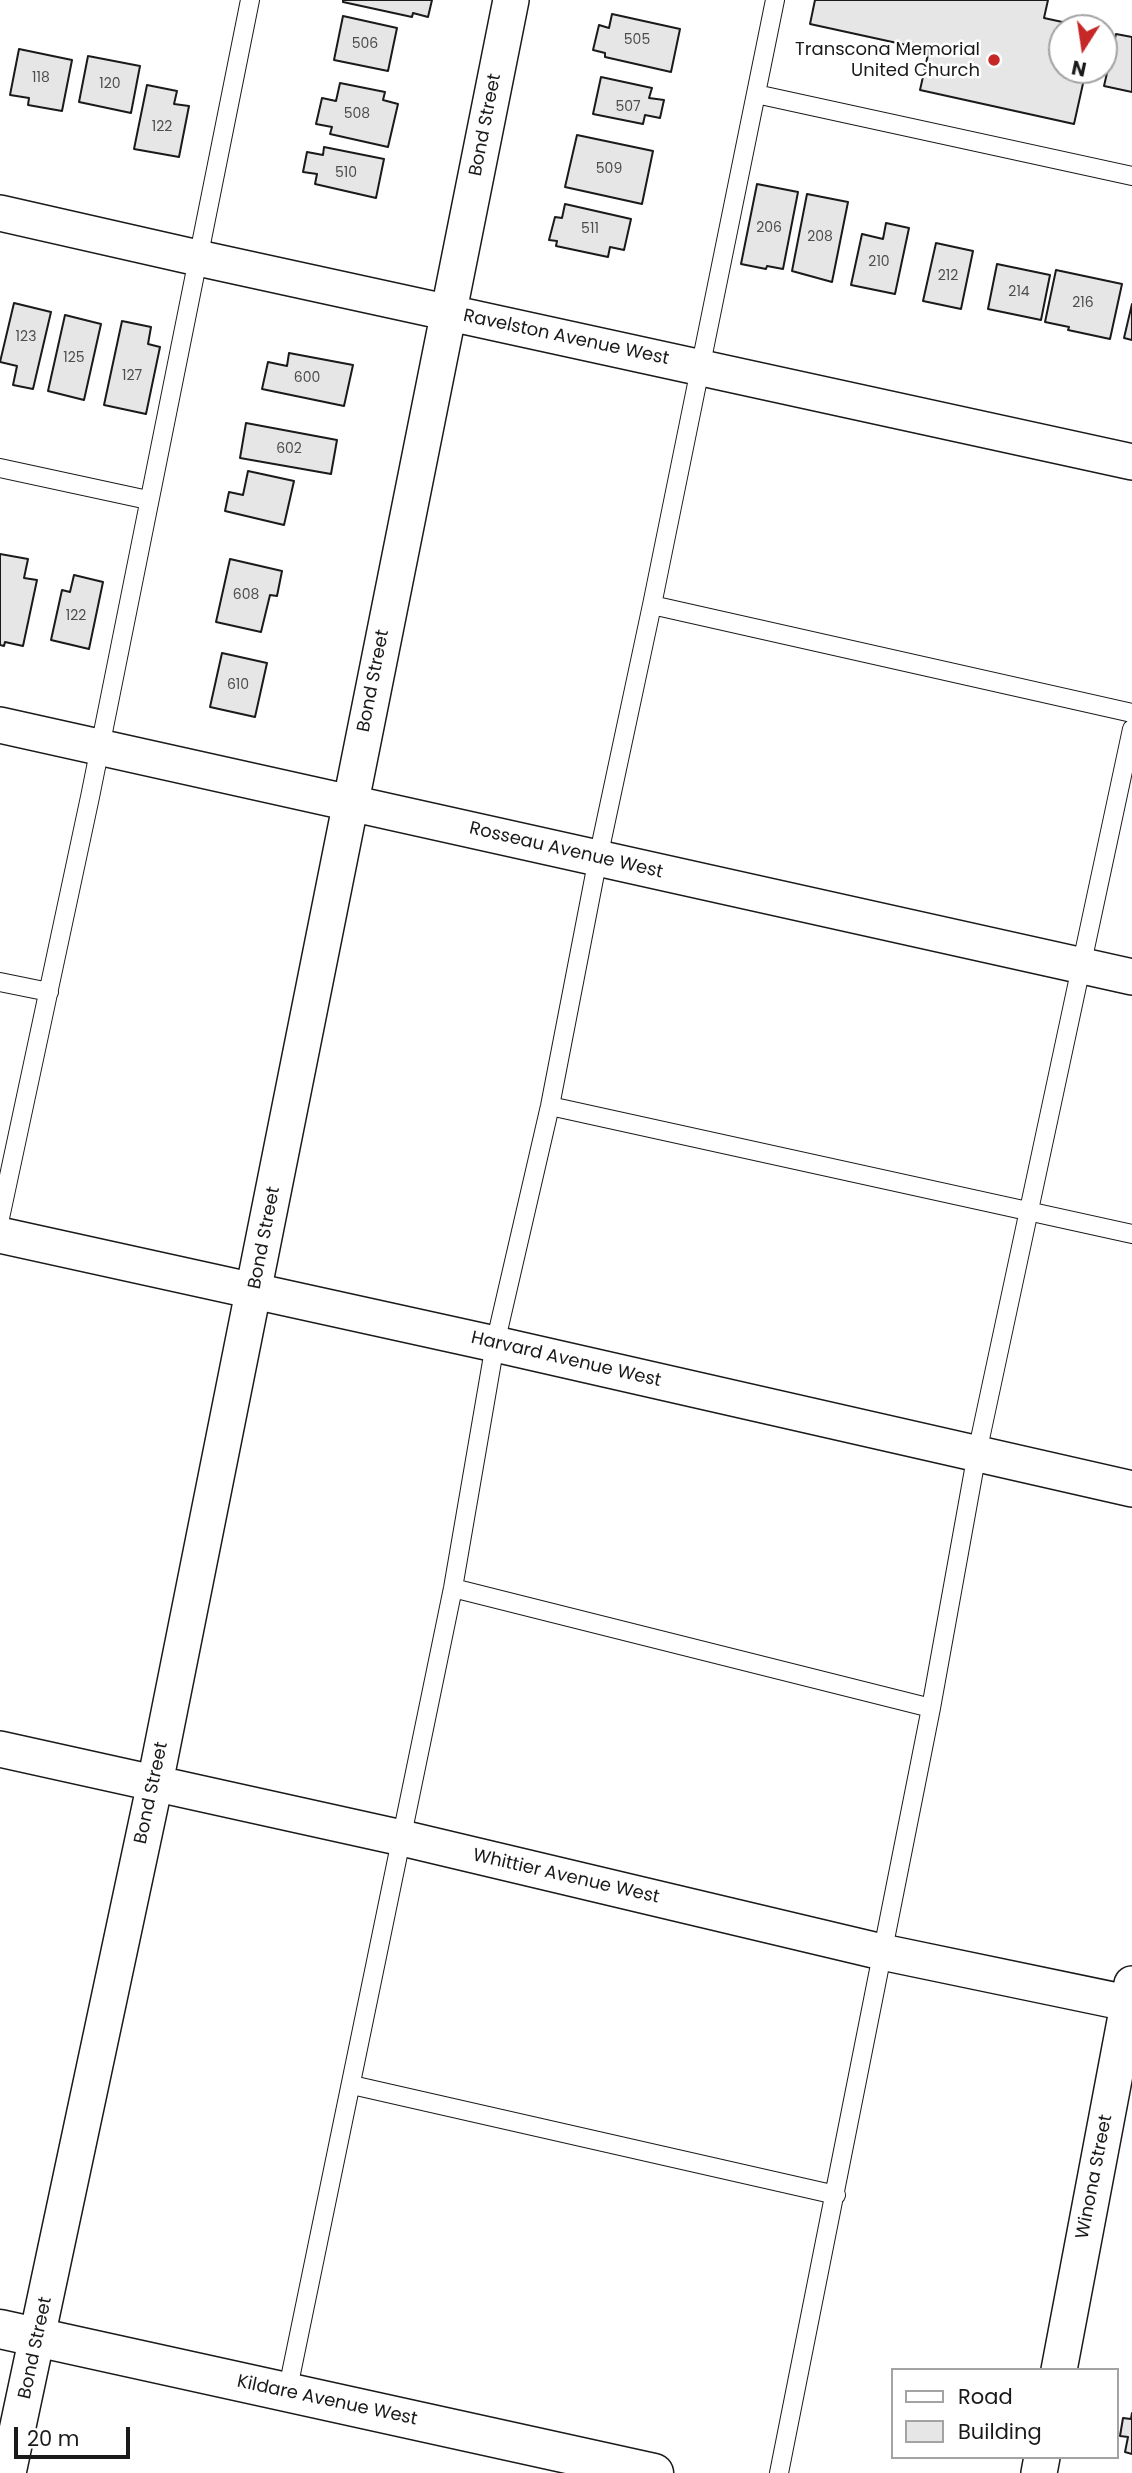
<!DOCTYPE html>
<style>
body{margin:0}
#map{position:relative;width:1132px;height:2473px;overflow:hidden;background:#fff;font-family:Poppins,sans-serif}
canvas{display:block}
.legend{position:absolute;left:891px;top:2368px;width:228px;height:91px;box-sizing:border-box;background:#fff;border:2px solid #a3a3a3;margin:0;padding:9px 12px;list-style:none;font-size:21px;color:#1a1a1a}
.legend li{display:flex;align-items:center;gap:14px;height:35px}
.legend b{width:35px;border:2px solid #a3a3a3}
.north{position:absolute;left:1048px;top:14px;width:70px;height:70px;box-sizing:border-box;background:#fff;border:2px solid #a3a3a3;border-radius:50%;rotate:192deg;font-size:19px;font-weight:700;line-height:28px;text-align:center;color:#1a1a1a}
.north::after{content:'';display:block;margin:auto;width:24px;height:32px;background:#c62828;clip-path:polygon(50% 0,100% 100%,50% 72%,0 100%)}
.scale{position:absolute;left:14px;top:2427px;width:116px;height:32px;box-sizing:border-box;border:4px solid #1a1a1a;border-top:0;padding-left:9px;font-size:21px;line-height:24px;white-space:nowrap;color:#1a1a1a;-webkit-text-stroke:5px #fff;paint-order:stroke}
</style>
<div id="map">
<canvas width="1132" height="2473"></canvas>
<ul class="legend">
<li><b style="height:9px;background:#fff"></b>Road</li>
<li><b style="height:19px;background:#e6e6e6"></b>Building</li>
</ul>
<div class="north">N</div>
<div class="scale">20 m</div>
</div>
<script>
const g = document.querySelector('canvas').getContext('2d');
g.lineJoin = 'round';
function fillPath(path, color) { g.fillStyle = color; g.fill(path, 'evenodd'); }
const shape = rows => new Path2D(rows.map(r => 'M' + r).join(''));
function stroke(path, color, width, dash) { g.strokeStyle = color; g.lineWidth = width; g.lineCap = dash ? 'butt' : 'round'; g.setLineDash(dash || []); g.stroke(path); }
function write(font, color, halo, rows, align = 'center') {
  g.font = font + ' Poppins,sans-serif'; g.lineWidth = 5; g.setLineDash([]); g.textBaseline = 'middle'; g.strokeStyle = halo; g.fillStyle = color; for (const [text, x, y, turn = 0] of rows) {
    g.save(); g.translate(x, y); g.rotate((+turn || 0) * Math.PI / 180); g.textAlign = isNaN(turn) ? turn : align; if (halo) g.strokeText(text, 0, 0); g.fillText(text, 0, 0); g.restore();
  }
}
const building = shape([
 [343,0,432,0,428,17,413,13,412,17,343,2,343,0],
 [815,0,1048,0,1044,18,1090,28,1062,28,1062,70,1086,70,1074,124,920,90,929,50,810,24,815,0],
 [612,14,680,29,671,72,605,57,605,53,593,50,599,25,609,28,612,14],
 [343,16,397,28,388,71,334,60,343,16],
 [1116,34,1132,37,1132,92,1104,86,1116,34],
 [19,49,72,60,62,111,28,105,29,98,10,95,19,49],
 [88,56,140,66,131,113,79,102,88,56],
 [601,77,652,88,649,98,664,100,660,118,645,115,643,124,593,114,601,77],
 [340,83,385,92,383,100,398,104,388,147,330,134,332,127,316,124,322,98,336,101,340,83],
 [147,85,177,91,174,104,189,106,179,157,134,149,147,85],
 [577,135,653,151,642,204,565,187,577,135],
 [324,147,384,159,376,198,315,184,317,174,303,172,307,152,323,155,324,147],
 [757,184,798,192,783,269,767,266,766,269,741,264,757,184],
 [807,194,848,202,832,282,792,271,807,194],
 [565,204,631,219,624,250,610,247,608,257,556,246,557,241,549,240,555,217,562,218,565,204],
 [886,223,909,228,895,294,851,285,862,234,883,239,886,223],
 [936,243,973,251,961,309,923,301,936,243],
 [997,264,1050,275,1041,320,988,309,997,264],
 [1056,270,1122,284,1110,339,1068,330,1069,327,1045,322,1056,270],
 [14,303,51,312,33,389,13,385,17,366,0,362,14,303],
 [1132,304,1132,340,1124,338,1132,304],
 [65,315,101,324,84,400,48,391,65,315],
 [122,321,151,327,148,344,160,347,146,414,104,405,122,321],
 [289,353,353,365,344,406,262,389,268,362,287,366,289,353],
 [246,423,337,440,331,474,240,458,246,423],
 [248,471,294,481,284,525,225,511,229,492,243,495,248,471],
 [0,554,28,559,24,578,37,580,23,646,5,642,4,646,0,645,0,554],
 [230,559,282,571,277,596,270,595,261,632,216,622,230,559],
 [74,575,103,582,89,649,51,640,62,590,70,592,74,575],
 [222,653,267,663,255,717,210,707,222,653],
 [1132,2413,1132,2454,1125,2452,1128,2437,1120,2436,1123,2418,1131,2419,1132,2413]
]);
fillPath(building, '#e6e6e6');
stroke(building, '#1a1a1a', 2);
const lane = shape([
 [756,94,1132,176],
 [0,468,148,500],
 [652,605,1132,713],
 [0,982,49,992],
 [550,1106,1132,1234],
 [0,1218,90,797,250,0],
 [453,1588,931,1708],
 [352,2085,836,2195],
 [287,2393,453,1588,495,1344,550,1106,598,858,652,605,775,0],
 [779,2473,931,1708,977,1453,1132,729]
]);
const street = shape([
 [0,213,198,258,1132,462],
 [0,725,1132,977],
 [0,1235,495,1344,1132,1489],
 [0,1749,402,1838,882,1952,1132,2004],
 [1059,2370,1132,1984],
 [8,2473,155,1783,511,0],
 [1039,2473,1042,2457]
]);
const secondary = shape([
 [0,2329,654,2473]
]);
stroke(lane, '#1a1a1a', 20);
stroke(street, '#1a1a1a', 38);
stroke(secondary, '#1a1a1a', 41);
stroke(lane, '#fff', 18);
stroke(street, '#fff', 35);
stroke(secondary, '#fff', 38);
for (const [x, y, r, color] of [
 [994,60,7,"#c62828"]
]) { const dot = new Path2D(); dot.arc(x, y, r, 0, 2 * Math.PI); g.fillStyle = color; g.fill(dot); stroke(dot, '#fff', 2.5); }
write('14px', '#4d4d4d', null, [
 ["505",637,40],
 ["506",365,44],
 ["118",41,78],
 ["120",110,84],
 ["507",628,107],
 ["508",357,114],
 ["122",162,127],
 ["509",609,169],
 ["510",346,173],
 ["206",769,228],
 ["511",590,229],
 ["208",820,237],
 ["210",879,262],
 ["212",948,276],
 ["214",1019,292],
 ["216",1083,303],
 ["123",26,337],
 ["125",74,358],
 ["127",132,376],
 ["600",307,378],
 ["602",289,449],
 ["608",246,595],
 ["122",76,616],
 ["610",238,685]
]);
write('18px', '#1a1a1a', '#fff', [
 ["Transcona Memorial",980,50],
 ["United Church",980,71]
], 'right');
write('18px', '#1a1a1a', '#fff', [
 ["Bond Street",486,125,-79],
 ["Ravelston Avenue West",566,338,12],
 ["Bond Street",374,681,-79],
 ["Rosseau Avenue West",566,851,13],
 ["Bond Street",265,1238,-79],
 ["Harvard Avenue West",566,1360,13],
 ["Bond Street",152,1793,-78],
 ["Whittier Avenue West",566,1877,13],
 ["Winona Street",1095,2177,-79],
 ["Bond Street",36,2348,-78],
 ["Kildare Avenue West",327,2401,12]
]);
</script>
